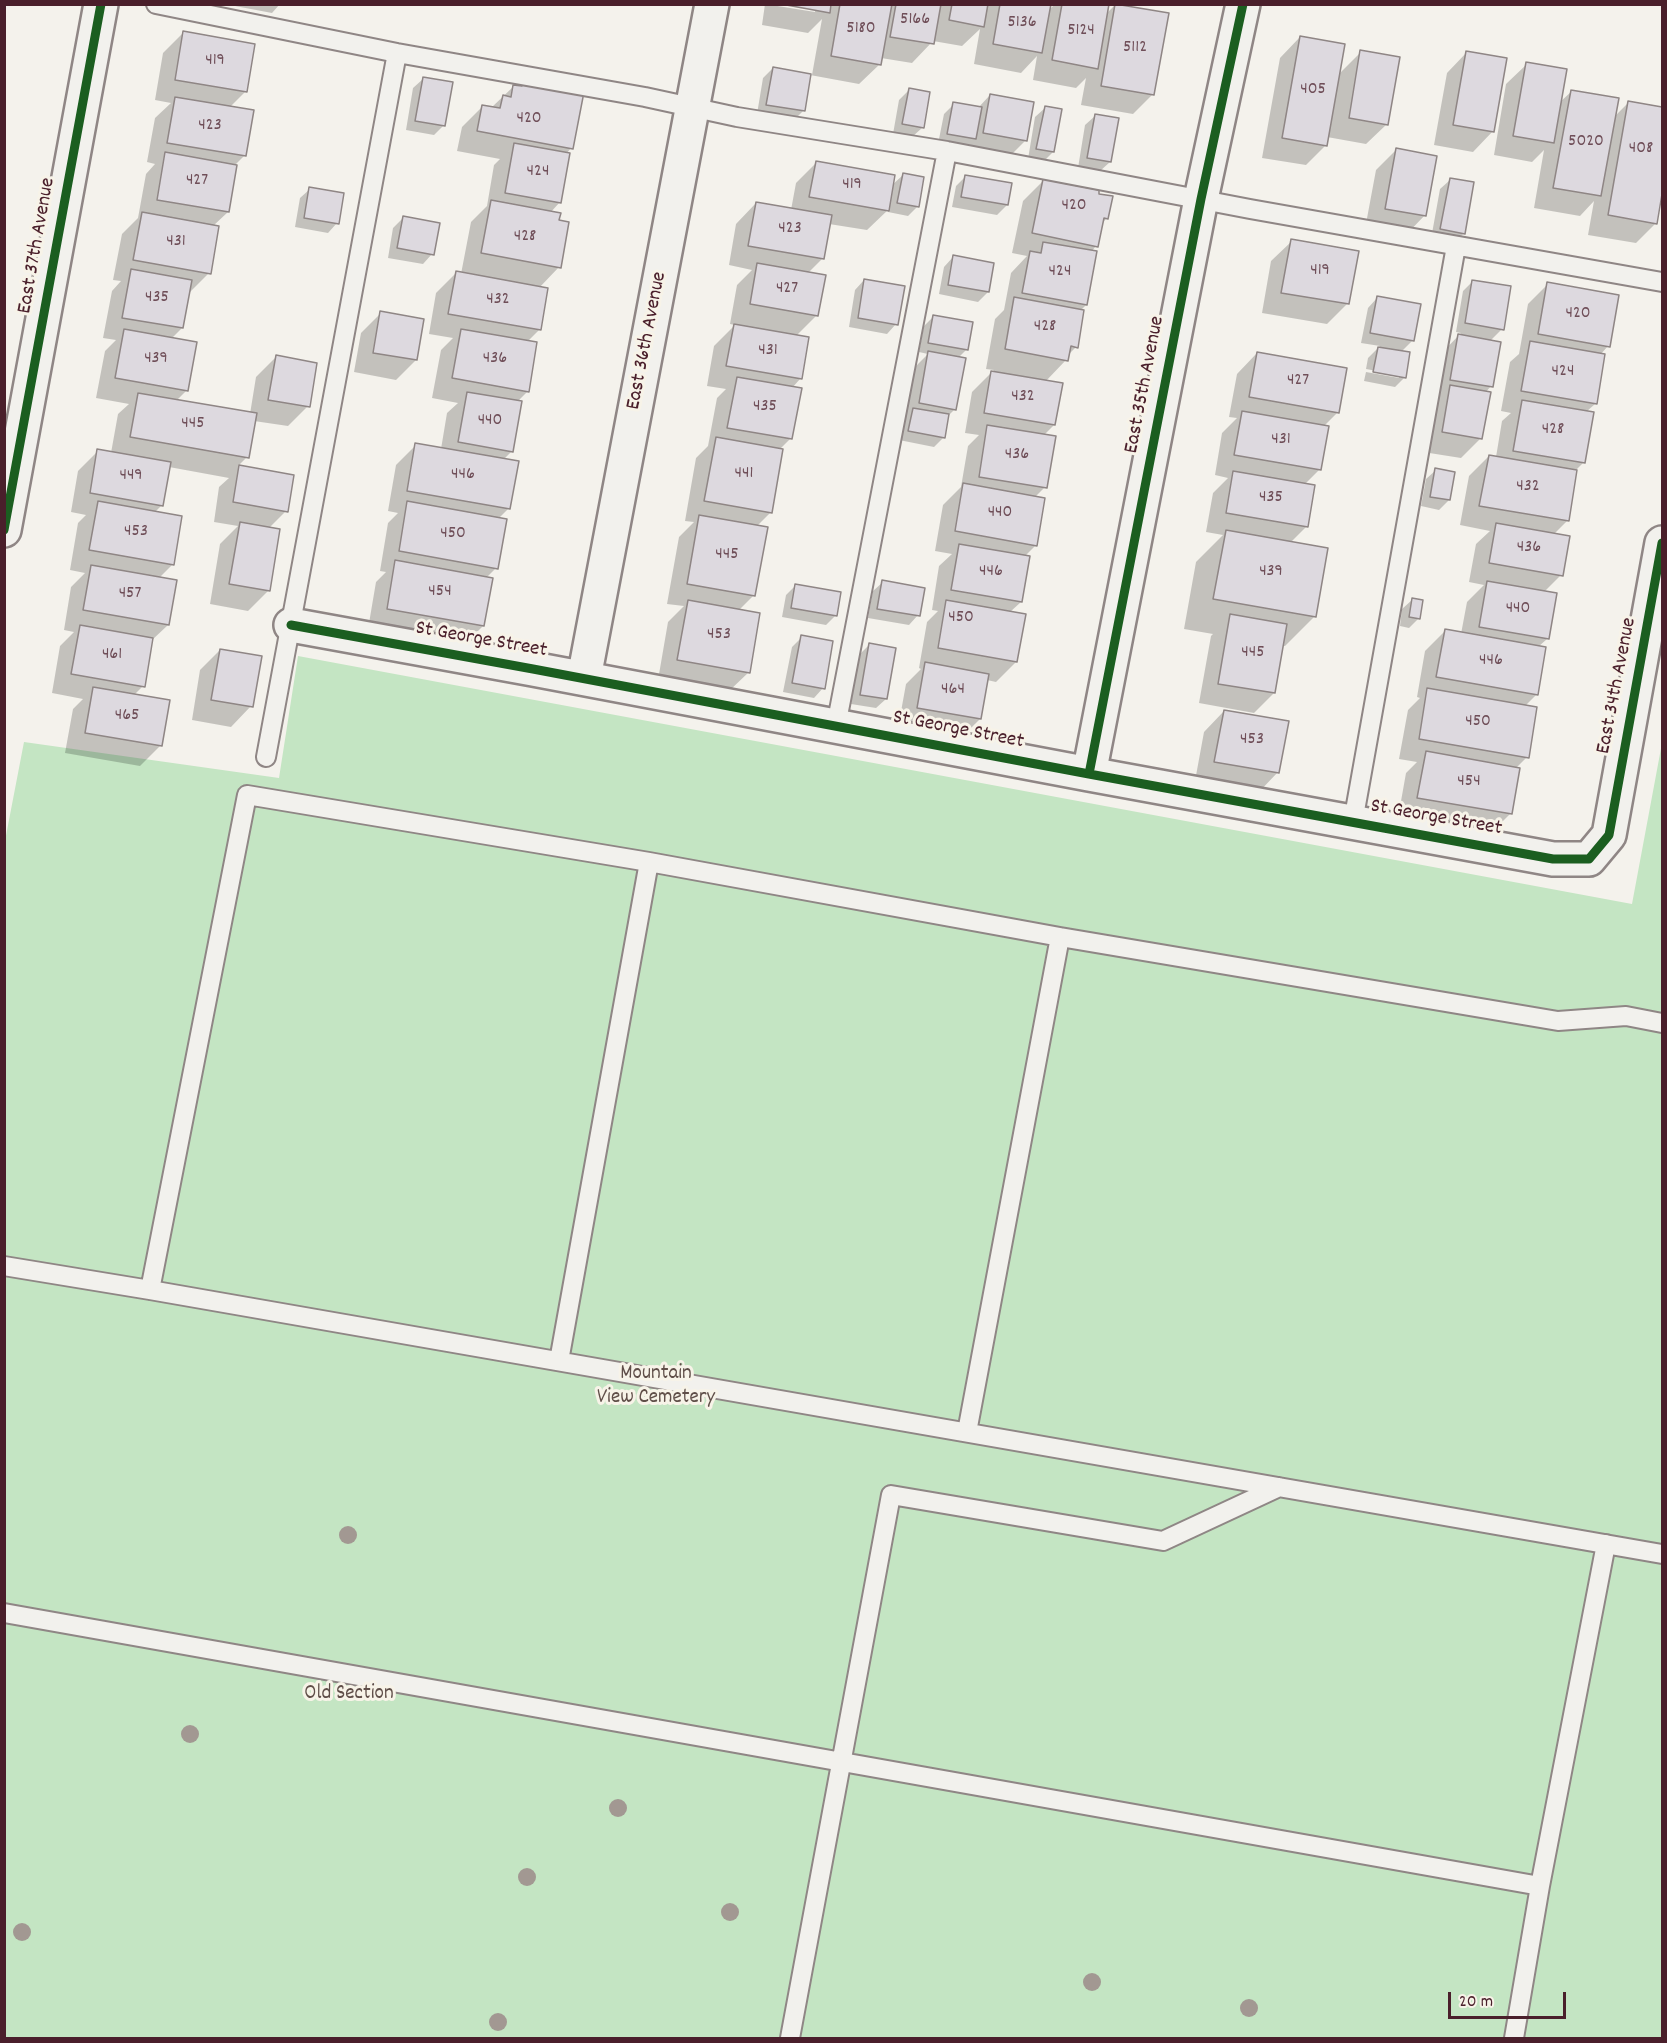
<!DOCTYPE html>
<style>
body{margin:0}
#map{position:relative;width:1667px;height:2043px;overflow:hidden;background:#f4f2ec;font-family:Dekko,sans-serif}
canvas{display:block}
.frame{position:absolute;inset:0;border:6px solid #4a1f2b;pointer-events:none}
.scale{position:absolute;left:1448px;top:1992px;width:118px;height:27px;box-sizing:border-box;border:3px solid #4a1f2b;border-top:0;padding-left:8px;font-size:18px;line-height:21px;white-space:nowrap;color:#4a1f2b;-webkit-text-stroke:4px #f7f3e8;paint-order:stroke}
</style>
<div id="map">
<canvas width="1667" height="2043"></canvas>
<div class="frame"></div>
<div class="scale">20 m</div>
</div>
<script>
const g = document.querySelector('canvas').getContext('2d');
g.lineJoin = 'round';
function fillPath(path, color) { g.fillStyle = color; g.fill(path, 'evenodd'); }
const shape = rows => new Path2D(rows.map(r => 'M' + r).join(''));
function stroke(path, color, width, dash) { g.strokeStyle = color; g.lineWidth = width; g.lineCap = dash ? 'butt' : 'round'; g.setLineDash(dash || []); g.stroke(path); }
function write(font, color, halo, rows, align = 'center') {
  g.font = font + ' Dekko,sans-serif'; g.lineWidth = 6; g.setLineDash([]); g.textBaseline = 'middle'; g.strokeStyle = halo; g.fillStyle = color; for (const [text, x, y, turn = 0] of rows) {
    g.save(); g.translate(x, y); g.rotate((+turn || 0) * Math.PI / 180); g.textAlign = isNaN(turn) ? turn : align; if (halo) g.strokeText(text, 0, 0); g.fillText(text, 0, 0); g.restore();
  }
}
fillPath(shape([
 [298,656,1632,904,1662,743,1662,2038,5,2038,4,846,24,742,279,778]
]), '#c4e5c3');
fillPath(shape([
 [235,4,280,4,272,13,235,6],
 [765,4,815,12,815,9,788,4,1049,4,1048,11,1055,4,1108,4,1106,14,1115,5,1153,94,1133,114,1081,105,1086,78,1076,88,1033,80,1037,56,1021,73,974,64,980,29,962,46,933,41,912,63,881,58,880,64,859,84,810,75,803,111,794,120,757,114,763,78,773,68,812,75,822,19,808,33,762,25],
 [183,33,245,92,229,108,244,156,236,164,228,212,213,226,209,273,189,293,182,328,171,339,187,390,176,401,250,414,256,377,276,357,308,406,288,426,254,421,247,457,238,466,292,476,286,511,269,528,268,591,248,611,210,604,220,544,238,526,214,522,219,487,229,478,169,467,162,505,154,513,172,565,159,578,168,625,151,641,143,686,134,695,169,701,160,746,140,766,65,753,73,709,83,699,52,693,60,646,74,632,64,630,71,587,85,573,70,570,78,523,86,515,71,512,78,471,98,451,111,453,118,414,129,404,96,398,105,351,116,340,103,338,112,291,121,281,113,280,122,234,138,218,146,174,155,164,147,162,155,118,171,103,155,100,163,53],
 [1300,37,1338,75,1361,52,1387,124,1366,144,1327,137,1326,145,1306,165,1262,158,1280,58],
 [1467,52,1493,131,1473,152,1434,145,1447,73],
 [1527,64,1559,103,1572,91,1614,117,1628,103,1662,109,1662,185,1656,223,1636,243,1588,235,1594,201,1580,216,1534,208,1544,150,1532,162,1494,155,1506,84],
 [423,79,444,125,434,135,406,130,413,88],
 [523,82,571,148,566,154,560,202,550,213,559,267,539,288,539,330,527,342,528,391,517,402,512,451,503,460,509,508,498,519,496,568,486,578,483,626,463,646,368,629,376,582,386,572,380,571,388,523,398,513,388,511,396,465,416,445,441,449,447,413,458,403,432,398,441,350,453,338,429,334,436,293,456,273,461,274,471,222,487,206,494,165,500,159,457,151,462,127,482,107,491,108,514,86,518,87],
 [909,90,922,128,912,137,893,134,899,100],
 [990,95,1026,140,1005,161,938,144,944,114,954,104,978,108],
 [1045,108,1053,152,1043,162,1028,159,1035,117],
 [1095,116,1110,162,1100,171,1078,168,1085,125],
 [1396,150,1425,215,1405,236,1365,229,1376,170],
 [816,163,891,186,903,175,918,206,908,216,888,212,889,209,867,230,829,224,823,258,807,274,824,277,816,316,796,336,807,338,800,379,792,388,791,438,781,448,771,512,756,527,754,595,739,610,749,672,728,692,658,680,668,622,684,606,667,604,679,537,694,522,685,521,696,458,708,446,717,398,726,389,707,386,714,346,735,325,730,324,737,285,752,270,729,265,736,224,756,203,791,210,796,183],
 [965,177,1007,205,997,215,952,207,956,186],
 [1044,180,1107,218,1101,224,1096,246,1091,252,1086,305,1080,311,1076,347,1067,356,1066,360,1045,382,1054,425,1043,436,1045,487,1035,497,1036,545,1024,557,1021,602,1010,612,1016,662,996,682,987,680,980,719,960,739,898,728,906,684,921,669,919,668,927,622,938,611,932,610,939,566,952,554,935,551,943,505,961,487,968,446,979,435,965,433,972,392,994,370,986,369,995,319,1004,310,1011,273,1027,256,1012,253,1023,201],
 [1450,180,1464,233,1454,243,1431,239,1440,189],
 [310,189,337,223,328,233,295,227,300,198],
 [403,218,432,254,423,264,388,258,393,228],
 [1292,241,1347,304,1327,324,1262,313,1271,261],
 [953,257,988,292,978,302,939,294,944,267],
 [864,280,896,324,887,334,849,327,855,290],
 [1473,281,1502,329,1490,341,1491,386,1485,393,1481,438,1461,458,1423,452,1439,356,1461,333,1456,332,1463,291],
 [1548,284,1608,346,1600,355,1603,355,1595,404,1586,412,1584,462,1576,470,1567,521,1554,534,1561,575,1544,592,1547,639,1538,647,1536,695,1524,707,1527,757,1516,768,1510,814,1490,834,1398,818,1406,773,1417,762,1399,759,1408,710,1420,698,1417,697,1425,651,1445,631,1461,634,1467,602,1484,585,1469,582,1476,544,1490,531,1460,525,1469,476,1489,456,1496,457,1502,421,1511,413,1501,411,1510,362,1519,354,1528,304],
 [1377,298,1413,340,1401,352,1405,377,1395,387,1364,381,1366,372,1399,378,1399,375,1366,369,1368,358,1380,346,1361,343,1368,308],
 [381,313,416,360,396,380,354,372,361,333],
 [933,317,967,349,958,358,955,409,947,417,944,437,934,447,899,440,909,373,928,354,919,352,924,326],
 [1257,353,1338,412,1323,427,1319,470,1304,485,1307,526,1290,543,1315,616,1285,646,1282,646,1274,693,1254,713,1199,703,1211,636,1213,634,1184,629,1196,562,1223,535,1206,532,1213,493,1228,478,1215,475,1222,433,1237,418,1229,417,1237,374],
 [1436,470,1449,500,1439,510,1421,506,1426,479],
 [883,582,918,615,909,625,868,618,873,591],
 [796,585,836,615,826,625,782,617,786,595],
 [1412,600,1419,618,1409,628,1400,626,1402,609],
 [802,637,823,688,814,698,783,692,792,647],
 [869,645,886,699,876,708,851,704,859,655],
 [220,650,251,706,231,727,192,720,200,670],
 [1224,711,1278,772,1258,793,1195,781,1204,732]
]), '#0003');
const building = shape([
 [781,4,831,4,830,13,781,4],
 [840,4,892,4,881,65,831,56,840,4],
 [896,4,941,4,934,44,890,37,896,4],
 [952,4,988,4,984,27,949,20,952,4],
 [1000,4,1051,4,1042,53,993,44,1000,4],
 [1062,4,1109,4,1098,69,1052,60,1062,4],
 [1115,4,1169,13,1154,95,1101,86,1115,4],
 [183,31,255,44,247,92,175,80,183,31],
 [1300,36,1345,44,1327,146,1282,138,1300,36],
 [1360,50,1400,57,1388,125,1349,118,1360,50],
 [1466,51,1507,58,1494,132,1453,125,1466,51],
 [1526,62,1567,69,1554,143,1513,136,1526,62],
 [773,67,811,74,805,111,766,105,773,67],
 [423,77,453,82,445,126,415,121,423,77],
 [523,80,584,92,573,149,477,131,482,105,500,108,503,95,511,97,513,85,522,86,523,80],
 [909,88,930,92,924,128,902,124,909,88],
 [1571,90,1619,98,1601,196,1553,188,1571,90],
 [990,94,1034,102,1027,141,983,133,990,94],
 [175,97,254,110,246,156,167,143,175,97],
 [1628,101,1662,107,1662,194,1657,224,1608,215,1628,101],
 [953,102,982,107,976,139,947,134,953,102],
 [1045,106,1062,109,1054,152,1036,149,1045,106],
 [1095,114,1119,118,1111,162,1087,158,1095,114],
 [514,143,570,153,561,203,505,193,514,143],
 [1396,148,1437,156,1426,216,1385,209,1396,148],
 [165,152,237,165,229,212,157,200,165,152],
 [816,161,895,175,889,211,809,197,816,161],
 [903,173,924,177,919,207,897,203,903,173],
 [965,175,1012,183,1008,205,961,197,965,175],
 [1450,178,1474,182,1465,234,1440,229,1450,178],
 [1043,179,1099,190,1099,194,1113,196,1108,219,1104,218,1098,247,1032,233,1043,179],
 [309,187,344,193,339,224,304,218,309,187],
 [491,200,561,213,559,220,569,222,561,268,481,253,491,200],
 [756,202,832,215,824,259,748,246,756,202],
 [142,212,219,226,211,274,133,260,142,212],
 [403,216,440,223,434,255,397,248,403,216],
 [1291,239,1359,251,1349,304,1281,293,1291,239],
 [1043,242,1097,251,1087,305,1022,293,1030,251,1041,253,1043,242],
 [953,255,994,263,989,292,948,285,953,255],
 [757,263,826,275,818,316,750,304,757,263],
 [131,269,192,280,183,328,122,318,131,269],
 [456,271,548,288,541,330,448,314,456,271],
 [864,279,905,286,898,325,858,318,864,279],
 [1472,280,1511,286,1504,330,1465,323,1472,280],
 [1547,282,1619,295,1610,347,1538,334,1547,282],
 [1377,296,1421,304,1414,341,1370,333,1377,296],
 [1014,297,1084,310,1078,348,1071,346,1068,361,1005,349,1014,297],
 [380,311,424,319,417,360,373,353,380,311],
 [933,315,973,322,968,350,928,343,933,315],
 [734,324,809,337,802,379,726,366,734,324],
 [124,329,197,342,188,391,115,378,124,329],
 [461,329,537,342,529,392,452,378,461,329],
 [1458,334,1501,342,1493,387,1450,380,1458,334],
 [1530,341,1605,354,1597,404,1521,391,1530,341],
 [1378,347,1410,352,1406,378,1373,372,1378,347],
 [928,351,966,358,956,410,919,403,928,351],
 [1257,352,1347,368,1339,413,1249,397,1257,352],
 [276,355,317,363,310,407,268,400,276,355],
 [991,371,1063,383,1055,425,984,413,991,371],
 [737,377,802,388,792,439,727,428,737,377],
 [1450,385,1491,392,1482,439,1442,432,1450,385],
 [467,392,522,401,513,452,458,442,467,392],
 [138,393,257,413,249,458,130,437,138,393],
 [1522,400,1594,412,1585,463,1513,451,1522,400],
 [913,408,949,414,945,438,908,431,913,408],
 [1242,411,1329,426,1321,470,1234,455,1242,411],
 [987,425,1056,436,1047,488,979,477,987,425],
 [716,437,783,449,772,513,704,501,716,437],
 [415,443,519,461,510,509,407,491,415,443],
 [97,449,171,462,163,506,90,493,97,449],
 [1489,455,1577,470,1569,521,1479,506,1489,455],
 [239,465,294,475,288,512,233,502,239,465],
 [1435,468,1455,472,1450,500,1430,497,1435,468],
 [1233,471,1315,485,1308,527,1226,513,1233,471],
 [963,483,1045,498,1037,546,955,531,963,483],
 [98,501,182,516,174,565,89,550,98,501],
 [407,501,507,519,498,569,399,551,407,501],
 [699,515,768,527,755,596,687,584,699,515],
 [240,522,280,529,270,591,229,584,240,522],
 [1496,523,1570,536,1563,576,1489,563,1496,523],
 [1226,530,1328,548,1316,617,1213,599,1226,530],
 [959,544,1030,556,1022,602,951,590,959,544],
 [395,560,493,578,484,626,387,609,395,560],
 [91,565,177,580,169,625,83,610,91,565],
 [882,580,925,588,920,616,877,609,882,580],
 [1487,581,1557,593,1549,639,1479,627,1487,581],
 [795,584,841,592,837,616,791,608,795,584],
 [1412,598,1423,600,1420,619,1409,617,1412,598],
 [688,600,760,613,750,673,677,660,688,600],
 [946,600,1026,614,1017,662,938,648,946,600],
 [1230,614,1287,624,1275,693,1218,684,1230,614],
 [80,625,153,638,145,687,71,674,80,625],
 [1445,629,1546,647,1538,695,1436,677,1445,629],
 [801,635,833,641,825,689,792,683,801,635],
 [869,643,896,648,887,699,860,695,869,643],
 [220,649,262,656,253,707,211,700,220,649],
 [925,662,989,674,981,719,917,708,925,662],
 [93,687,170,700,162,746,85,733,93,687],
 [1427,688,1537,707,1529,758,1419,739,1427,688],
 [1224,710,1289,721,1279,773,1214,762,1224,710],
 [1426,751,1520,768,1512,814,1417,798,1426,751]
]);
fillPath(building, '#ddd9df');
stroke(building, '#8f8685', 1.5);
const lane = shape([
 [156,4,397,53,645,97,737,117,947,151,1250,209,1662,282],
 [836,726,947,151],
 [266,757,397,53],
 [1353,822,1456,246],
 [4,1266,150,1290,1662,1554],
 [150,1290,247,795,649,862,1060,937,1558,1021,1626,1016,1662,1023],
 [559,1361,649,862],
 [967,1432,1060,937],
 [4,1613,1540,1886],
 [790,2038,891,1495,1163,1541,1279,1487],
 [1514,2038,1540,1886,1606,1544]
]);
const street = shape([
 [4,530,101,4],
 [291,625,533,669,1089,774,1553,859,1589,859,1609,835,1662,543],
 [584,678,712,4],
 [1089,774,1201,199,1243,4]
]);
stroke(lane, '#8f8685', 22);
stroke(street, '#8f8685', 38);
stroke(lane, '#f2f1ed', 18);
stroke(street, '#f2f1ed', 33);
stroke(shape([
 [4,530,101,4],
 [291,625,533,669,1089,774,1553,859,1589,859,1609,835,1662,543],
 [1089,774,1201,199,1243,4]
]), '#1b5e20', 9);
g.fillStyle = '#a29892';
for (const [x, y] of [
 [348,1535],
 [190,1734],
 [618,1808],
 [527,1877],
 [730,1912],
 [22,1932],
 [1092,1982],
 [1249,2008],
 [498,2022]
]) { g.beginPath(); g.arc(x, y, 9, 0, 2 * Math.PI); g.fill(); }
write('18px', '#6f4e58', null, [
 ["5166",915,21],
 ["5136",1022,24],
 ["5180",861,30],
 ["5124",1081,32],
 ["5112",1135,49],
 ["419",215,62],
 ["405",1313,91],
 ["420",529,120],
 ["423",210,127],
 ["5020",1586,143],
 ["408",1641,150],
 ["424",538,173],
 ["427",197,182],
 ["419",852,186],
 ["420",1074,207],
 ["423",790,230],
 ["428",525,238],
 ["431",176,243],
 ["419",1320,272],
 ["424",1060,273],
 ["427",787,290],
 ["435",157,299],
 ["432",498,301],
 ["420",1578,315],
 ["428",1045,328],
 ["431",768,352],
 ["439",156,360],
 ["436",495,360],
 ["424",1563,373],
 ["427",1298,382],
 ["432",1023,398],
 ["435",765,408],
 ["440",490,422],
 ["445",193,425],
 ["428",1553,431],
 ["431",1281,441],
 ["436",1017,456],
 ["441",744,475],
 ["446",463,476],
 ["449",131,477],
 ["432",1528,488],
 ["435",1271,499],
 ["440",1000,514],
 ["453",136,533],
 ["450",453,535],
 ["436",1529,549],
 ["445",727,556],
 ["446",991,573],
 ["439",1271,573],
 ["454",440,593],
 ["457",130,595],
 ["440",1518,610],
 ["450",961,619],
 ["453",719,636],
 ["445",1253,654],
 ["461",112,656],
 ["446",1491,662],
 ["464",953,691],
 ["465",127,717],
 ["450",1478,723],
 ["453",1252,741],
 ["454",1469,783]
]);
write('21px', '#4a1f2b', '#f7f3e8', [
 ["East 37th Avenue",38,246,-80],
 ["East 36th Avenue",648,341,-79],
 ["East 35th Avenue",1146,385,-79],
 ["St George Street",481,641,10],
 ["East 34th Avenue",1618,686,-79],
 ["St George Street",958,731,11],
 ["St George Street",1436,819,10]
]);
write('21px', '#5f4e48', '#f7f3e8', [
 ["Mountain",656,1375],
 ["View Cemetery",656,1399],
 ["Old Section",349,1695]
]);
</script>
